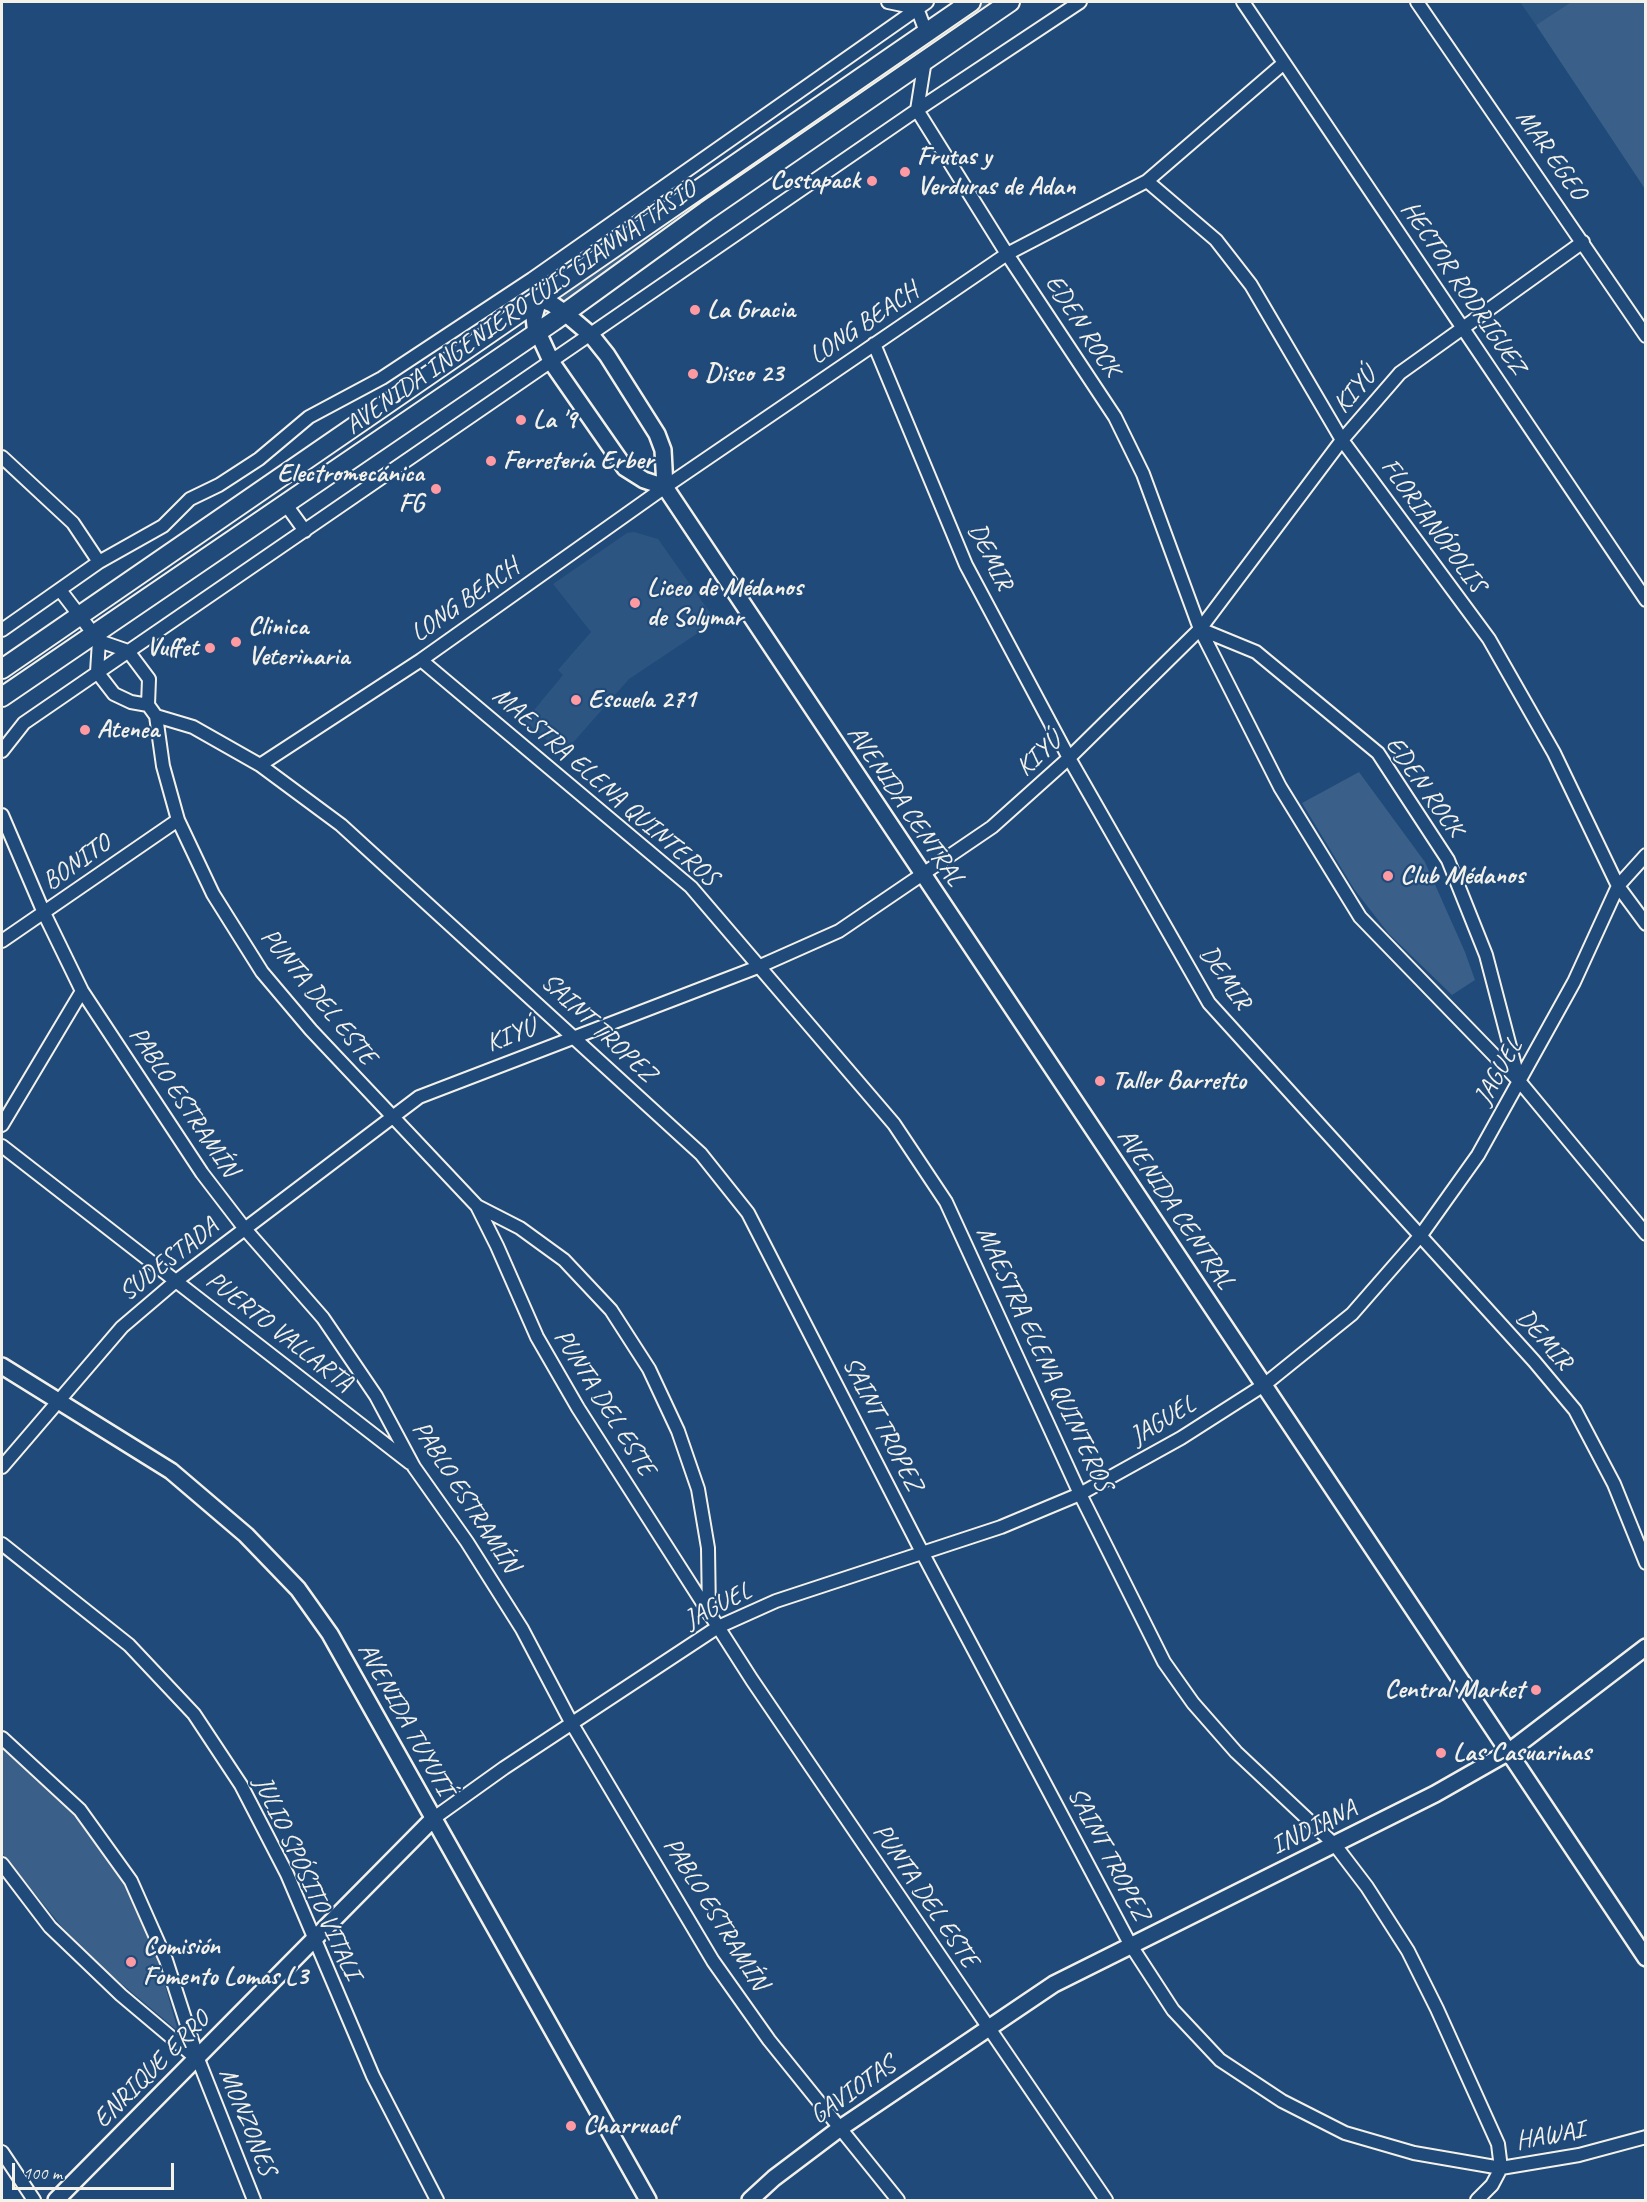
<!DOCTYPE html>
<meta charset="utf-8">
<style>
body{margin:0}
#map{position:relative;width:1647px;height:2202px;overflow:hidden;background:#1f4a7a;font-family:Caveat,sans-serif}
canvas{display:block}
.frame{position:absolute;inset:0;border:3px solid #f4f1e8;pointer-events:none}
.scale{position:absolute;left:12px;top:2163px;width:162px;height:27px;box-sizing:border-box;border:3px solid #f4f1e8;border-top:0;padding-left:8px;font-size:18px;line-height:21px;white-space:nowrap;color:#f4f1e8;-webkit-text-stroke:4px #1f4a7a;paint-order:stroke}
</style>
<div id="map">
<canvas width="1647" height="2202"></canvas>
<div class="frame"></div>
<div class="scale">100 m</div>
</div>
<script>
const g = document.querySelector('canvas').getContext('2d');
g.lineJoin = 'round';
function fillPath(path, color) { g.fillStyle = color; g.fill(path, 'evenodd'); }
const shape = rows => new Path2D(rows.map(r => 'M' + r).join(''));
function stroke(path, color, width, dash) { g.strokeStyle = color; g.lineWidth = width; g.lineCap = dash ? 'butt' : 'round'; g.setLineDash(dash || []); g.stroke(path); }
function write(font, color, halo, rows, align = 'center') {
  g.font = font + ' Caveat,sans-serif'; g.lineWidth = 4.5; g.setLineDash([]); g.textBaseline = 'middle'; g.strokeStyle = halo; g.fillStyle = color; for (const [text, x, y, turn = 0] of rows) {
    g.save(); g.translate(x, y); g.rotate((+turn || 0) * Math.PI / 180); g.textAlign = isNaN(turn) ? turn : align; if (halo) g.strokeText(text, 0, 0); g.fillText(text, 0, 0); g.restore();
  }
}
fillPath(shape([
 [1520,2,1571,2,1536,25],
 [634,532,658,539,716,621,629,679,563,754,525,721,563,675,558,670,591,632,553,584,627,533]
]), '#2d5581');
fillPath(shape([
 [982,2,1000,2,559,306,553,298],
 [1571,2,1645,2,1645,189,1536,25],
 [1359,772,1425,862,1465,952,1475,980,1452,995,1389,934,1354,889,1302,803],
 [2,1739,78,1814,129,1882,155,1950,178,2031,111,1975,62,1927,2,1853]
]), '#3a5f88');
const minor = shape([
 [888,2,917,8],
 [1243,2,1646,600],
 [1417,2,1646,336],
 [917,8,926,32],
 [925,60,917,110,1007,254,1115,417,1143,474,1200,629,1280,787,1360,917,1520,1082,1646,1234],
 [1147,181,1216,240,1251,285,1342,440,1489,639,1554,753,1618,886,1646,924],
 [874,344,966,565,1069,758,1209,1003,1534,1361,1575,1410,1614,1484,1646,1563],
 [2,457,73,523,99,562],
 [284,502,305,531],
 [60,590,99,641,128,651,149,679,148,705],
 [1200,629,1256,652,1378,753,1448,860,1486,955,1519,1081],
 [2,630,99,562,163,526,190,499,219,485,259,459,309,417,382,378,532,279,927,2],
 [99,641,97,672,114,694,131,702,148,705,156,716,163,766,178,820,213,894,262,972,311,1030,477,1206,497,1246,537,1337,578,1408,752,1680,1106,2200],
 [421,660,691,887,894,1124,946,1202,1080,1494,1164,1662,1193,1703,1236,1752,1335,1845,1367,1887,1408,1951,1437,2009,1498,2144,1501,2168],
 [156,716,193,727,260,765,341,825,701,1154,748,1213,923,1554,1130,1944,1173,2010,1220,2060,1282,2101,1345,2133,1414,2153,1501,2168,1579,2155,1646,2137],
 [2,751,24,723,917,110,1080,2],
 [260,765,421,660,665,487,1007,254,1147,181,1284,63],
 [2,815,44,913,82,991,202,1173,245,1229,323,1318,376,1396,414,1467,467,1542,522,1629,572,1724,713,1961,769,2040,898,2200],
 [2,941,178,820],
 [2,1125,82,991],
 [2,1146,410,1463],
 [477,1206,520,1228,564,1260,611,1310,649,1369,678,1431,698,1489,708,1548,709,1614],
 [2,1467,122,1327,176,1281,419,1097,758,967,839,931,992,827,1069,758,1200,629,1342,440,1400,373,1583,242],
 [2,1544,129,1645,194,1714,241,1785,287,1874,373,2076,437,2200],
 [2,1738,80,1810,131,1881,166,1960,198,2059,254,2200],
 [434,1818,504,1768,718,1627,776,1601,1001,1527,1080,1494,1181,1438,1264,1385,1352,1314,1421,1235,1478,1155,1574,982,1618,886,1646,855],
 [2,1864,50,1927,121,1995,197,2059],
 [2,2152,34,2200],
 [1477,2200,1492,2185,1501,2168]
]);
const tertiary = shape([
 [665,487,644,480,625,468,552,363,535,326,534,317,539,299,552,304,565,313,591,335,607,355,657,434,663,450,665,487,1646,1958],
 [2,1366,171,1471,246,1535,298,1589,330,1634,648,2200],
 [56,2200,434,1818],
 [750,2200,774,2178,839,2129,1054,1984,1435,1794,1507,1753,1646,1647]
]);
const primary = shape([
 [2,669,971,2],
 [2,697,554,321,706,211,1010,2]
]);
stroke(minor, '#f4f1e8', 16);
stroke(tertiary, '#f4f1e8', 20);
stroke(primary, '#f4f1e8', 22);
stroke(minor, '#1f4a7a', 12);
stroke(tertiary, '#1f4a7a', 15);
stroke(primary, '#1f4a7a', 18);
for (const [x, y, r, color] of [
 [905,172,6,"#ff9aa2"],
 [872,181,6,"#ff9aa2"],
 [695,310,6,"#ff9aa2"],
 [693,374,6,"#ff9aa2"],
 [521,420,6,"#ff9aa2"],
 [491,461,6,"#ff9aa2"],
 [436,489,6,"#ff9aa2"],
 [635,603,6,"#ff9aa2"],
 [236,642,6,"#ff9aa2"],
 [210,648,6,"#ff9aa2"],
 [576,700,6,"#ff9aa2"],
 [85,730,6,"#ff9aa2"],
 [1388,876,6,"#ff9aa2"],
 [1100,1081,6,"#ff9aa2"],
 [1536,1690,6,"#ff9aa2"],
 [1441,1753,6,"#ff9aa2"],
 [131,1962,6,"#ff9aa2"],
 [571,2126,6,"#ff9aa2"]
]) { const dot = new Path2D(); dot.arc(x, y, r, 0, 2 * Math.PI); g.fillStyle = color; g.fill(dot); stroke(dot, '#1f4a7a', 2); }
write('26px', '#f4f1e8', '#1f4a7a', [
 ["MAR EGEO",1551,155,55],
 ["HECTOR RODRIGUEZ",1463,288,56],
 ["AVENIDA INGENIERO LUIS GIANNATTASIO",521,308,-35],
 ["LONG BEACH",864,324,-34],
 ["EDEN ROCK",1082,326,57],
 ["KIYÚ",1355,391,-49],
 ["FLORIANÓPOLIS",1433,526,54],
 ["DEMIR",990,557,64],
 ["LONG BEACH",465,601,-35],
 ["KIYÚ",1039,755,-43],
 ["MAESTRA ELENA QUINTEROS",605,787,41],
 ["EDEN ROCK",1424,787,55],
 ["AVENIDA CENTRAL",905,806,56],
 ["BONITO",77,863,-35],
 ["DEMIR",1225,978,56],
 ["PUNTA DEL ESTE",318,997,51],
 ["SAINT TROPEZ",598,1028,43],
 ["KIYÚ",511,1036,-21],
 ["JAGUEL",1499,1072,-61],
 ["PABLO ESTRAMÍN",183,1102,56],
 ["AVENIDA CENTRAL",1175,1209,56],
 ["SUDESTADA",169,1260,-38],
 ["PUERTO VALLARTA",279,1332,38],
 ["DEMIR",1544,1340,49],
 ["MAESTRA ELENA QUINTEROS",1044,1359,65],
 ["PUNTA DEL ESTE",604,1403,58],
 ["JAGUEL",1163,1421,-31],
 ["SAINT TROPEZ",882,1424,63],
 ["PABLO ESTRAMÍN",465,1497,57],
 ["JAGUEL",718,1606,-27],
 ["AVENIDA TUYUTÍ",405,1719,61],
 ["INDIANA",1314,1828,-26],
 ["SAINT TROPEZ",1108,1854,62],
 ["JULIO SPÓSITO VITALI",307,1878,65],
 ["PUNTA DEL ESTE",925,1896,56],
 ["PABLO ESTRAMÍN",715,1914,58],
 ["ENRIQUE ERRO",152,2070,-45],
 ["GAVIOTAS",853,2091,-35],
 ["MONZONES",247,2122,68],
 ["HAWAI",1550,2136,-10]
]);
write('bold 26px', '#f4f1e8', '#1f4a7a', [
 ["Frutas y",917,157],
 ["Verduras de Adan",917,187],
 ["Costapack",860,181,"right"],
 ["La Gracia",707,310],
 ["Disco 23",705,374],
 ["La '9",533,420],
 ["Ferretería Erber",503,461],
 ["Electromecánica",424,474,"right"],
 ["FG",424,504,"right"],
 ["Liceo de Médanos",647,588],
 ["de Solymar",647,618],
 ["Clinica",248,627],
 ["Veterinaria",248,657],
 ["Vuffet",198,648,"right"],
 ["Escuela 271",588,700],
 ["Atenea",97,730],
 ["Club Médanos",1400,876],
 ["Taller Barretto",1112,1081],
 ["Central Market",1524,1690,"right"],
 ["Las Casuarinas",1453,1753],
 ["Comisión",143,1947],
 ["Fomento Lomas L3",143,1977],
 ["Charruacf",583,2126]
], 'left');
</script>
